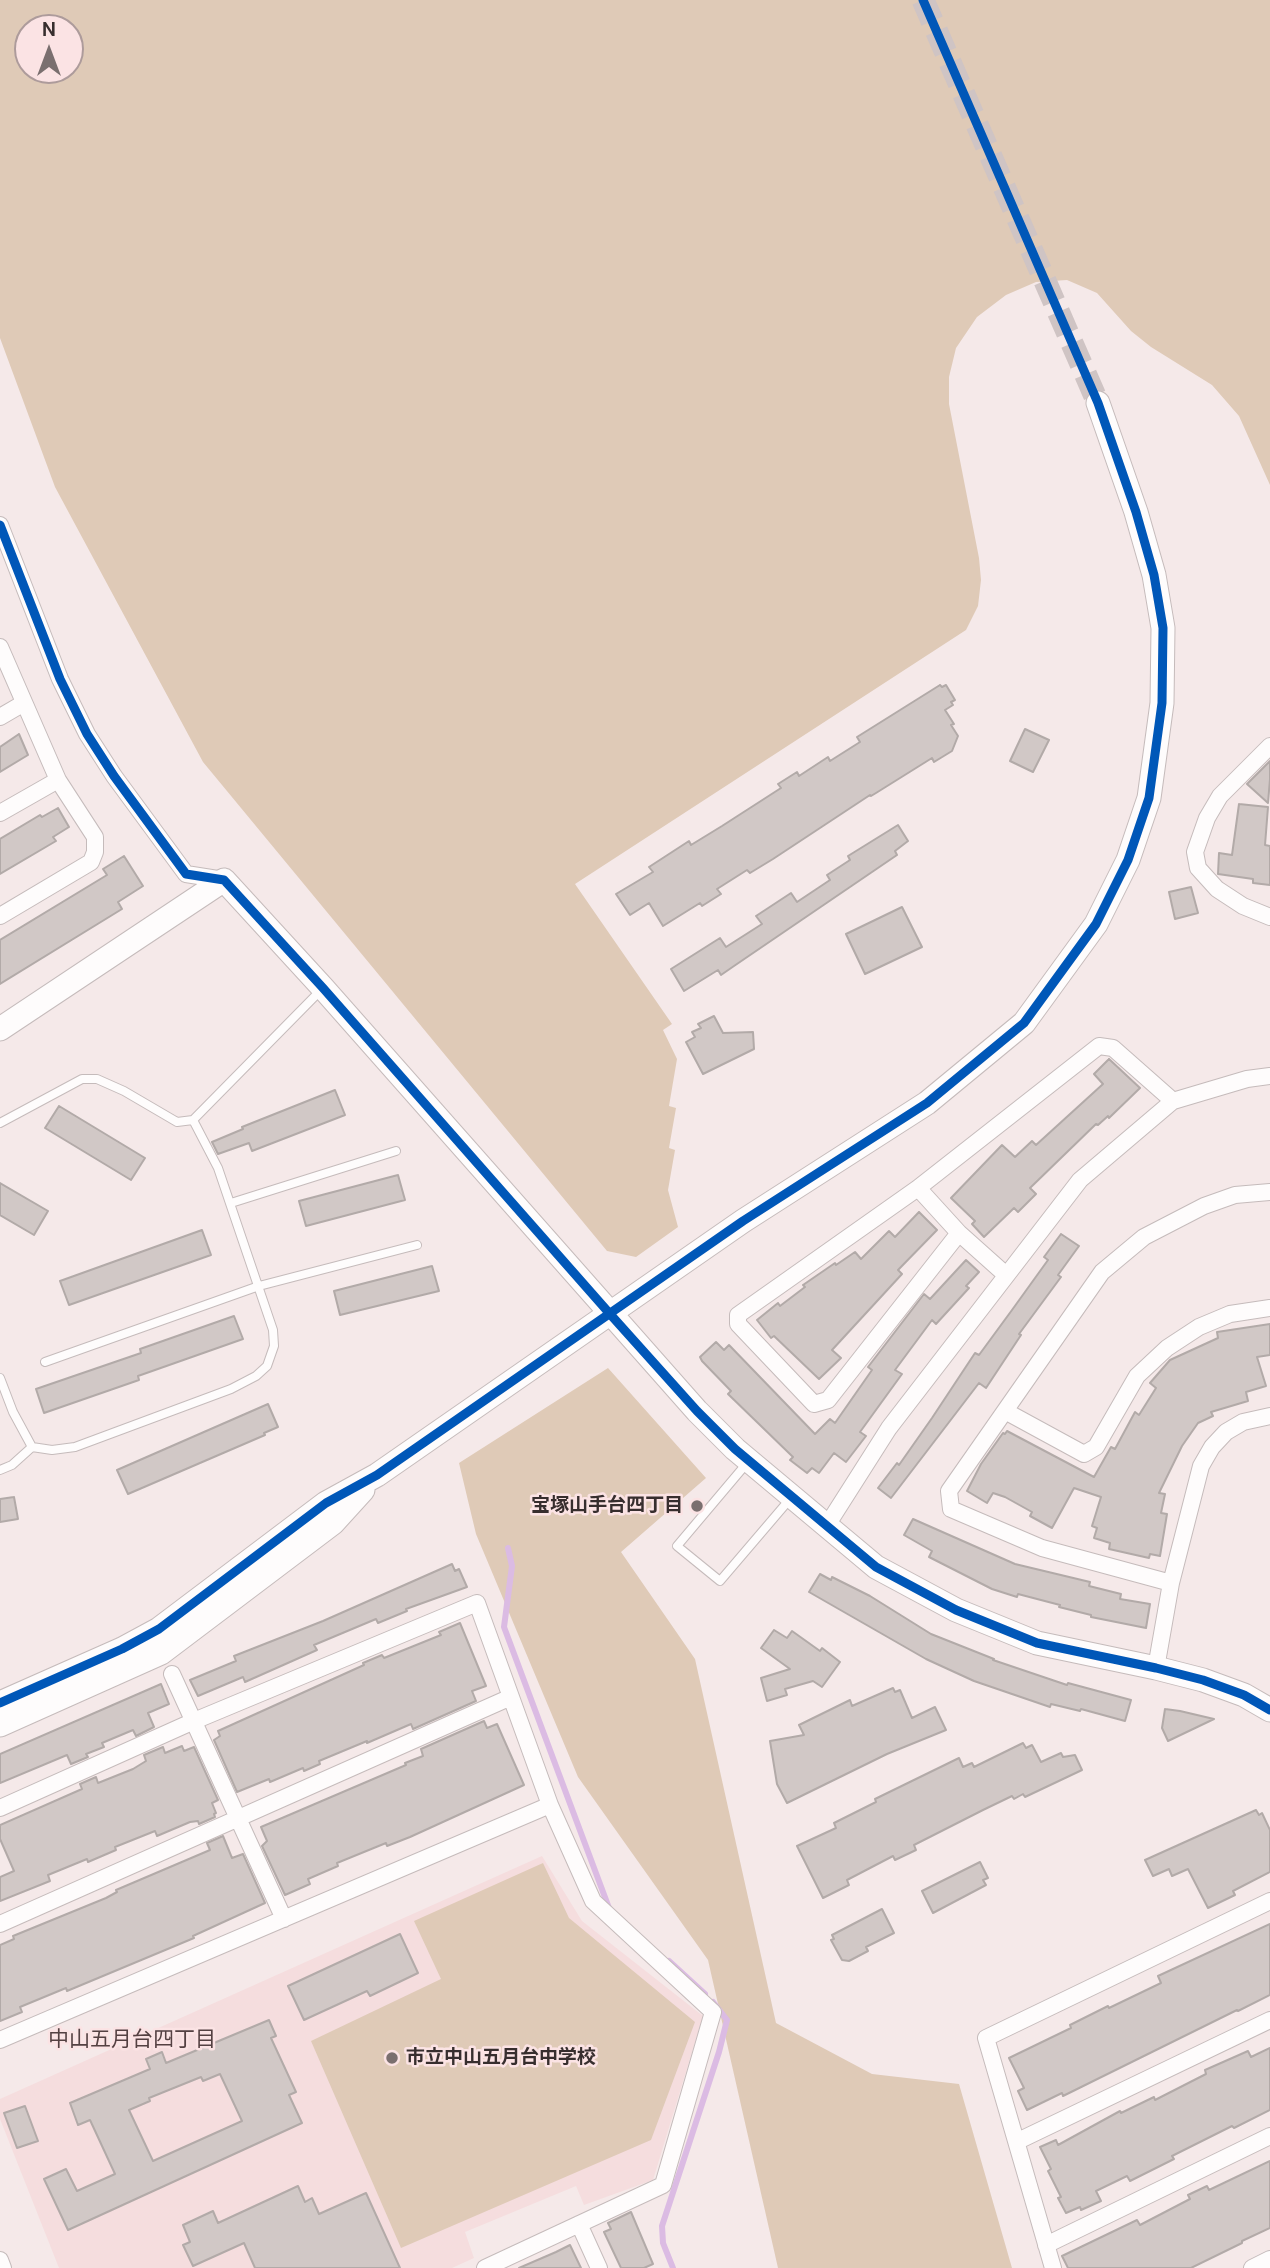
<!DOCTYPE html>
<meta charset="utf-8">
<style>
body{margin:0}
#map{position:relative;width:1270px;height:2268px;overflow:hidden;background:#f5e9e9;font-family:"DM Sans",sans-serif}
canvas{display:block}
.north{position:absolute;left:14px;top:14px;width:70px;height:70px;box-sizing:border-box;background:#fbe3e4;border:2px solid #ad9b9b;border-radius:50%;rotate:0deg;font-size:19px;font-weight:700;line-height:28px;text-align:center;color:#372e2e}
.north::after{content:'';display:block;margin:auto;width:24px;height:32px;background:#7a6f6f;clip-path:polygon(50% 0,100% 100%,50% 72%,0 100%)}
</style>
<div id="map">
<canvas width="1270" height="2268"></canvas>
<div class="north">N</div>
</div>
<script>
const g = document.querySelector('canvas').getContext('2d');
g.lineJoin = 'round';
function fillPath(path, color) { g.fillStyle = color; g.fill(path, 'evenodd'); }
const shape = rows => new Path2D(rows.map(r => 'M' + r).join(''));
function stroke(path, color, width, dash) { g.strokeStyle = color; g.lineWidth = width; g.lineCap = dash ? 'butt' : 'round'; g.setLineDash(dash || []); g.stroke(path); }
function write(font, color, halo, rows, align = 'center') {
  g.font = font + ' "DM Sans","Noto Sans JP",sans-serif'; g.lineWidth = 5; g.setLineDash([]); g.textBaseline = 'middle'; g.strokeStyle = halo; g.fillStyle = color; for (const [text, x, y, turn = 0] of rows) {
    g.save(); g.translate(x, y); g.rotate((+turn || 0) * Math.PI / 180); g.textAlign = isNaN(turn) ? turn : align; if (halo) g.strokeText(text, 0, 0); g.fillText(text, 0, 0); g.restore();
  }
}
fillPath(shape([
 [542,1856,582,1921,703,2016,653,2180,584,2205,576,2186,465,2232,474,2258,452,2268,59,2268,0,2119,0,2099]
]), '#f5ddde');
fillPath(shape([
 [0,0,1270,0,1270,485,1239,416,1212,385,1151,347,1131,331,1097,293,1067,280,1036,282,1006,295,977,317,956,348,949,377,949,404,979,558,981,580,978,606,966,630,575,884,672,1024,663,1030,677,1059,669,1106,676,1108,669,1148,675,1150,668,1190,678,1227,636,1257,607,1251,203,762,55,487,0,338],
 [28,28,70,28,70,70,28,70],
 [608,1368,706,1478,621,1552,695,1659,776,2023,872,2074,959,2084,1012,2268,778,2268,708,1960,578,1777,476,1534,459,1463],
 [543,1863,569,1918,695,2022,651,2140,401,2248,311,2041,441,1979,414,1921]
]), '#dfcab7');
stroke(shape([
 [508,1548,512,1566,504,1627,609,1908],
 [669,1961,705,1994],
 [673,2268,663,2243,662,2226,719,2052,727,2020,713,2002]
]), '#dbbbe3', 6);
const building = shape([
 [940,685,942,687,946,685,955,700,951,702,953,705,945,710,954,724,951,725,958,736,952,751,934,762,932,758,876,793,871,796,870,795,773,859,750,873,747,870,717,889,721,894,702,906,700,903,663,926,649,903,630,915,616,894,653,872,649,867,689,841,691,845,722,826,781,788,778,784,797,772,799,776,828,757,830,761,860,742,857,737,940,685],
 [1025,729,1049,740,1033,772,1010,761,1025,729],
 [19,734,28,755,0,772,0,747,19,734],
 [1270,761,1270,779,1268,803,1247,784,1270,761],
 [1239,804,1268,807,1265,845,1270,846,1270,885,1253,883,1253,879,1218,874,1219,853,1232,855,1239,804],
 [58,808,69,827,53,837,56,841,0,874,0,839,40,815,42,817,58,808],
 [898,825,908,841,895,851,897,855,734,966,721,975,718,970,684,991,671,969,720,938,726,947,762,924,756,916,791,893,797,902,830,880,827,875,850,860,848,856,898,825],
 [124,856,143,886,118,902,122,909,0,984,0,940,107,875,103,869,124,856],
 [1191,887,1198,913,1175,919,1169,892,1191,887],
 [902,907,922,947,865,974,846,934,902,907],
 [714,1016,723,1033,753,1032,754,1049,703,1074,686,1042,695,1037,692,1032,701,1028,698,1024,714,1016],
 [1109,1059,1140,1088,1109,1118,1108,1116,1098,1125,1096,1124,1030,1188,1036,1194,1018,1212,1014,1208,984,1237,972,1224,975,1221,951,1198,1002,1145,1015,1157,1032,1141,1036,1145,1103,1084,1094,1074,1109,1059],
 [335,1090,345,1115,252,1151,249,1143,218,1154,212,1142,243,1129,242,1127,335,1090],
 [59,1106,145,1158,131,1180,45,1128,59,1106],
 [398,1175,405,1200,306,1226,299,1201,398,1175],
 [0,1183,48,1211,34,1235,0,1215,0,1183],
 [919,1212,937,1230,898,1270,902,1274,832,1350,841,1358,819,1379,774,1336,771,1338,757,1320,778,1303,780,1306,805,1287,803,1285,835,1263,836,1265,855,1252,861,1259,889,1231,895,1237,919,1212],
 [202,1230,211,1255,69,1305,60,1281,202,1230],
 [1061,1234,1079,1246,1058,1275,1061,1277,1019,1334,1021,1335,986,1388,979,1383,891,1498,878,1488,897,1463,899,1465,932,1418,975,1353,979,1355,1012,1310,1048,1260,1044,1257,1061,1234],
 [966,1260,979,1272,966,1286,969,1288,936,1324,932,1320,895,1370,902,1374,860,1432,866,1436,846,1462,834,1453,819,1473,812,1468,807,1473,790,1460,793,1457,728,1394,731,1391,702,1361,700,1357,716,1342,724,1350,729,1345,815,1434,830,1419,835,1423,872,1370,868,1367,924,1294,930,1299,966,1260],
 [432,1266,439,1291,340,1315,334,1291,432,1266],
 [234,1316,243,1339,138,1376,139,1380,44,1413,36,1389,141,1353,140,1349,234,1316],
 [1270,1324,1270,1355,1257,1357,1266,1386,1246,1392,1248,1401,1211,1412,1213,1416,1198,1423,1182,1446,1159,1493,1165,1494,1161,1513,1167,1514,1160,1556,1150,1554,1149,1558,1109,1549,1110,1543,1094,1538,1097,1528,1092,1526,1101,1497,1074,1488,1052,1528,1030,1516,1032,1512,1005,1497,993,1493,987,1503,967,1491,981,1464,1003,1433,1005,1434,1007,1431,1094,1477,1111,1447,1115,1449,1135,1412,1139,1415,1156,1388,1150,1383,1170,1360,1218,1338,1217,1332,1270,1324],
 [268,1404,278,1427,264,1433,265,1435,128,1494,117,1470,268,1404],
 [14,1497,18,1519,0,1522,0,1499,14,1497],
 [913,1519,1015,1564,1090,1582,1089,1586,1121,1594,1120,1599,1150,1604,1146,1628,1091,1617,1091,1615,1059,1607,1060,1605,1018,1594,1017,1597,992,1589,929,1557,932,1551,904,1535,913,1519],
 [452,1564,455,1571,459,1569,467,1587,406,1609,407,1611,378,1623,376,1619,314,1645,317,1650,245,1682,243,1677,198,1696,190,1680,236,1661,234,1656,323,1621,452,1564],
 [820,1574,831,1580,832,1577,870,1596,931,1634,994,1659,993,1660,1067,1685,1068,1683,1131,1700,1125,1721,1081,1709,1080,1711,1051,1704,1050,1707,974,1681,926,1659,809,1592,820,1574],
 [460,1623,486,1686,472,1691,476,1701,413,1729,411,1724,367,1743,367,1741,319,1761,320,1764,304,1771,303,1768,270,1782,269,1779,237,1792,214,1740,220,1736,218,1731,364,1665,363,1663,382,1655,384,1658,441,1635,439,1632,460,1623],
 [774,1630,787,1638,792,1631,820,1651,822,1648,840,1662,822,1687,813,1681,785,1689,787,1695,767,1701,761,1678,790,1669,761,1648,774,1630],
 [161,1684,169,1704,148,1713,154,1727,136,1736,133,1730,102,1743,104,1747,86,1754,88,1757,71,1764,67,1755,0,1783,0,1754,161,1684],
 [893,1688,895,1692,900,1690,912,1718,935,1707,946,1730,887,1754,787,1803,777,1784,770,1741,804,1735,799,1725,850,1700,852,1706,893,1688],
 [1165,1709,1180,1711,1214,1719,1168,1741,1162,1728,1165,1709],
 [484,1721,487,1728,497,1724,524,1785,410,1837,387,1846,386,1843,337,1863,338,1866,308,1879,310,1884,285,1895,262,1846,267,1841,261,1827,406,1765,405,1763,423,1756,421,1749,484,1721],
 [1023,1743,1026,1748,1032,1745,1041,1762,1061,1753,1063,1757,1075,1755,1082,1770,1025,1797,1023,1794,1014,1799,1012,1796,983,1810,914,1845,916,1850,895,1860,893,1856,847,1880,849,1885,823,1898,797,1846,836,1828,834,1823,876,1802,875,1799,959,1758,963,1767,972,1763,974,1767,1023,1743],
 [182,1746,184,1751,194,1747,218,1800,212,1803,216,1813,214,1814,215,1817,199,1824,198,1821,190,1822,157,1836,155,1831,115,1847,116,1850,88,1862,87,1859,48,1875,50,1881,0,1901,0,1877,14,1871,0,1839,0,1825,82,1789,80,1784,96,1777,98,1783,133,1769,146,1761,144,1755,163,1747,165,1753,182,1746],
 [1256,1810,1259,1815,1262,1813,1270,1830,1270,1872,1233,1891,1235,1895,1208,1908,1188,1869,1172,1876,1169,1869,1153,1876,1145,1860,1256,1810],
 [223,1836,232,1858,243,1854,265,1903,193,1936,194,1938,67,1991,66,1988,20,2007,22,2012,0,2021,0,1945,14,1939,13,1936,106,1898,117,1892,116,1890,210,1850,207,1843,223,1836],
 [980,1862,988,1878,983,1880,986,1885,933,1913,922,1891,980,1862],
 [882,1909,894,1933,866,1947,868,1951,849,1961,842,1960,831,1940,834,1939,832,1935,882,1909],
 [1270,1924,1270,1995,1238,2011,1237,2010,1063,2096,1062,2093,1027,2110,1018,2091,1024,2088,1009,2058,1071,2028,1070,2025,1108,2006,1109,2008,1161,1983,1158,1976,1270,1924],
 [400,1934,418,1973,370,1996,367,1991,304,2020,288,1986,400,1934],
 [269,2020,276,2036,271,2038,296,2092,289,2095,302,2123,68,2230,44,2179,66,2169,77,2191,115,2174,90,2120,78,2125,70,2103,150,2069,146,2059,162,2052,166,2063,269,2020],
 [220,2074,242,2121,153,2161,129,2110,150,2101,149,2098,201,2077,203,2081,220,2074],
 [1270,2048,1270,2110,1234,2128,1232,2126,1172,2156,1174,2159,1130,2181,1127,2176,1096,2191,1101,2201,1081,2210,1080,2207,1066,2213,1058,2198,1061,2197,1048,2171,1051,2169,1040,2147,1056,2140,1058,2145,1120,2111,1121,2113,1154,2097,1155,2100,1206,2074,1205,2070,1248,2051,1251,2057,1270,2048],
 [25,2106,38,2141,17,2148,4,2113,25,2106],
 [1270,2161,1270,2228,1242,2241,1242,2243,1191,2268,1068,2268,1062,2256,1137,2220,1140,2225,1190,2199,1188,2195,1207,2186,1209,2190,1270,2161],
 [298,2186,305,2202,312,2198,319,2214,366,2193,400,2268,255,2268,244,2243,193,2266,183,2245,190,2242,183,2225,213,2211,218,2223,298,2186],
 [631,2212,653,2264,644,2268,621,2268,604,2232,611,2229,608,2223,631,2212],
 [570,2245,581,2268,519,2268,556,2252,570,2245]
]);
fillPath(building, '#d1c8c6');
stroke(building, '#b2aaa8', 2);
stroke(shape([
 [923,0,1098,403]
]), '#cfc4c4', 23, [23, 11]);
const lane = shape([
 [0,1123,82,1079,97,1079,124,1091,177,1122,193,1120,321,990],
 [231,1203,396,1151],
 [45,1362,259,1286,417,1245],
 [0,1378,13,1412,32,1447,12,1465,0,1470],
 [32,1447,52,1450,75,1447,231,1389,256,1376,267,1366,274,1346,273,1330,218,1168,193,1120],
 [747,1463,677,1546,720,1581,790,1499]
]);
const street = shape([
 [0,525,60,679,87,734,114,776,186,874,224,880],
 [0,647,58,780,95,837,95,852,91,862,0,916],
 [0,717,24,703],
 [1270,746,1220,796,1207,818,1195,852,1198,868,1217,889,1243,906,1270,917],
 [0,813,58,780],
 [918,1188,959,1233,828,1400,814,1404,738,1324,738,1315,918,1188,1099,1046,1113,1048,1173,1101],
 [959,1233,1006,1275],
 [1005,1411,1084,1454,1096,1447,1137,1376,1167,1348,1199,1327,1230,1314,1270,1308],
 [826,1527,889,1428,1080,1180,1173,1101,1247,1079,1270,1076],
 [1171,1583,1042,1548,951,1509,949,1491,1102,1272,1144,1237,1204,1206,1235,1195,1270,1192],
 [1156,1668,1171,1583,1201,1466,1212,1447,1226,1432,1243,1422,1270,1416],
 [172,1674,284,1919],
 [0,1808,194,1721,477,1603,550,1805,593,1901,713,2012,663,2185,485,2268],
 [0,1924,511,1697],
 [0,2040,550,1805],
 [1018,2141,1270,2020],
 [579,2224,599,2268],
 [1046,2245,1270,2136],
 [0,2260,3,2268],
 [1053,2268,986,2038,1270,1901],
 [1252,2268,1270,2259]
]);
const secondary = shape([
 [0,1029,224,880,323,988,697,1411,735,1449,876,1567,956,1610,1037,1643,1156,1668,1203,1680,1244,1695,1270,1710],
 [0,1703,122,1649,159,1629,326,1503,377,1475,743,1221,927,1103,1024,1023,1096,924,1128,860,1149,798,1162,703,1163,628,1154,575,1136,512,1098,403],
 [0,1725,161,1653,333,1523,363,1490]
]);
stroke(lane, '#c5bbbb', 10);
stroke(street, '#c5bbbb', 18);
stroke(secondary, '#c5bbbb', 25);
stroke(lane, '#fefcfc', 8);
stroke(street, '#fefcfc', 16);
stroke(secondary, '#fefcfc', 23);
stroke(shape([
 [0,525,60,679,87,734,114,776,186,874,224,880,323,988,610,1314,697,1411,735,1449,876,1567,956,1610,1037,1643,1156,1668,1203,1680,1244,1695,1270,1710],
 [0,1703,122,1649,159,1629,326,1503,377,1475,743,1221,927,1103,1024,1023,1096,924,1128,860,1149,798,1162,703,1163,628,1154,575,1136,512,1098,403,923,0]
]), '#0057b8', 9);
for (const [x, y, r, color] of [
 [697,1506,7,"#7a6f6f"],
 [392,2058,7,"#7a6f6f"]
]) { const dot = new Path2D(); dot.arc(x, y, r, 0, 2 * Math.PI); g.fillStyle = color; g.fill(dot); stroke(dot, '#fbe3e4', 2.5); }
write('bold 19px', '#372e2e', '#fbe3e4', [
 ["宝塚山手台四丁目",683,1506],
 ["市立中山五月台中学校",406,2058,"left"]
], 'right');
write('21px', '#544142', '#fbe3e4', [
 ["中山五月台四丁目",132,2040]
]);
</script>
